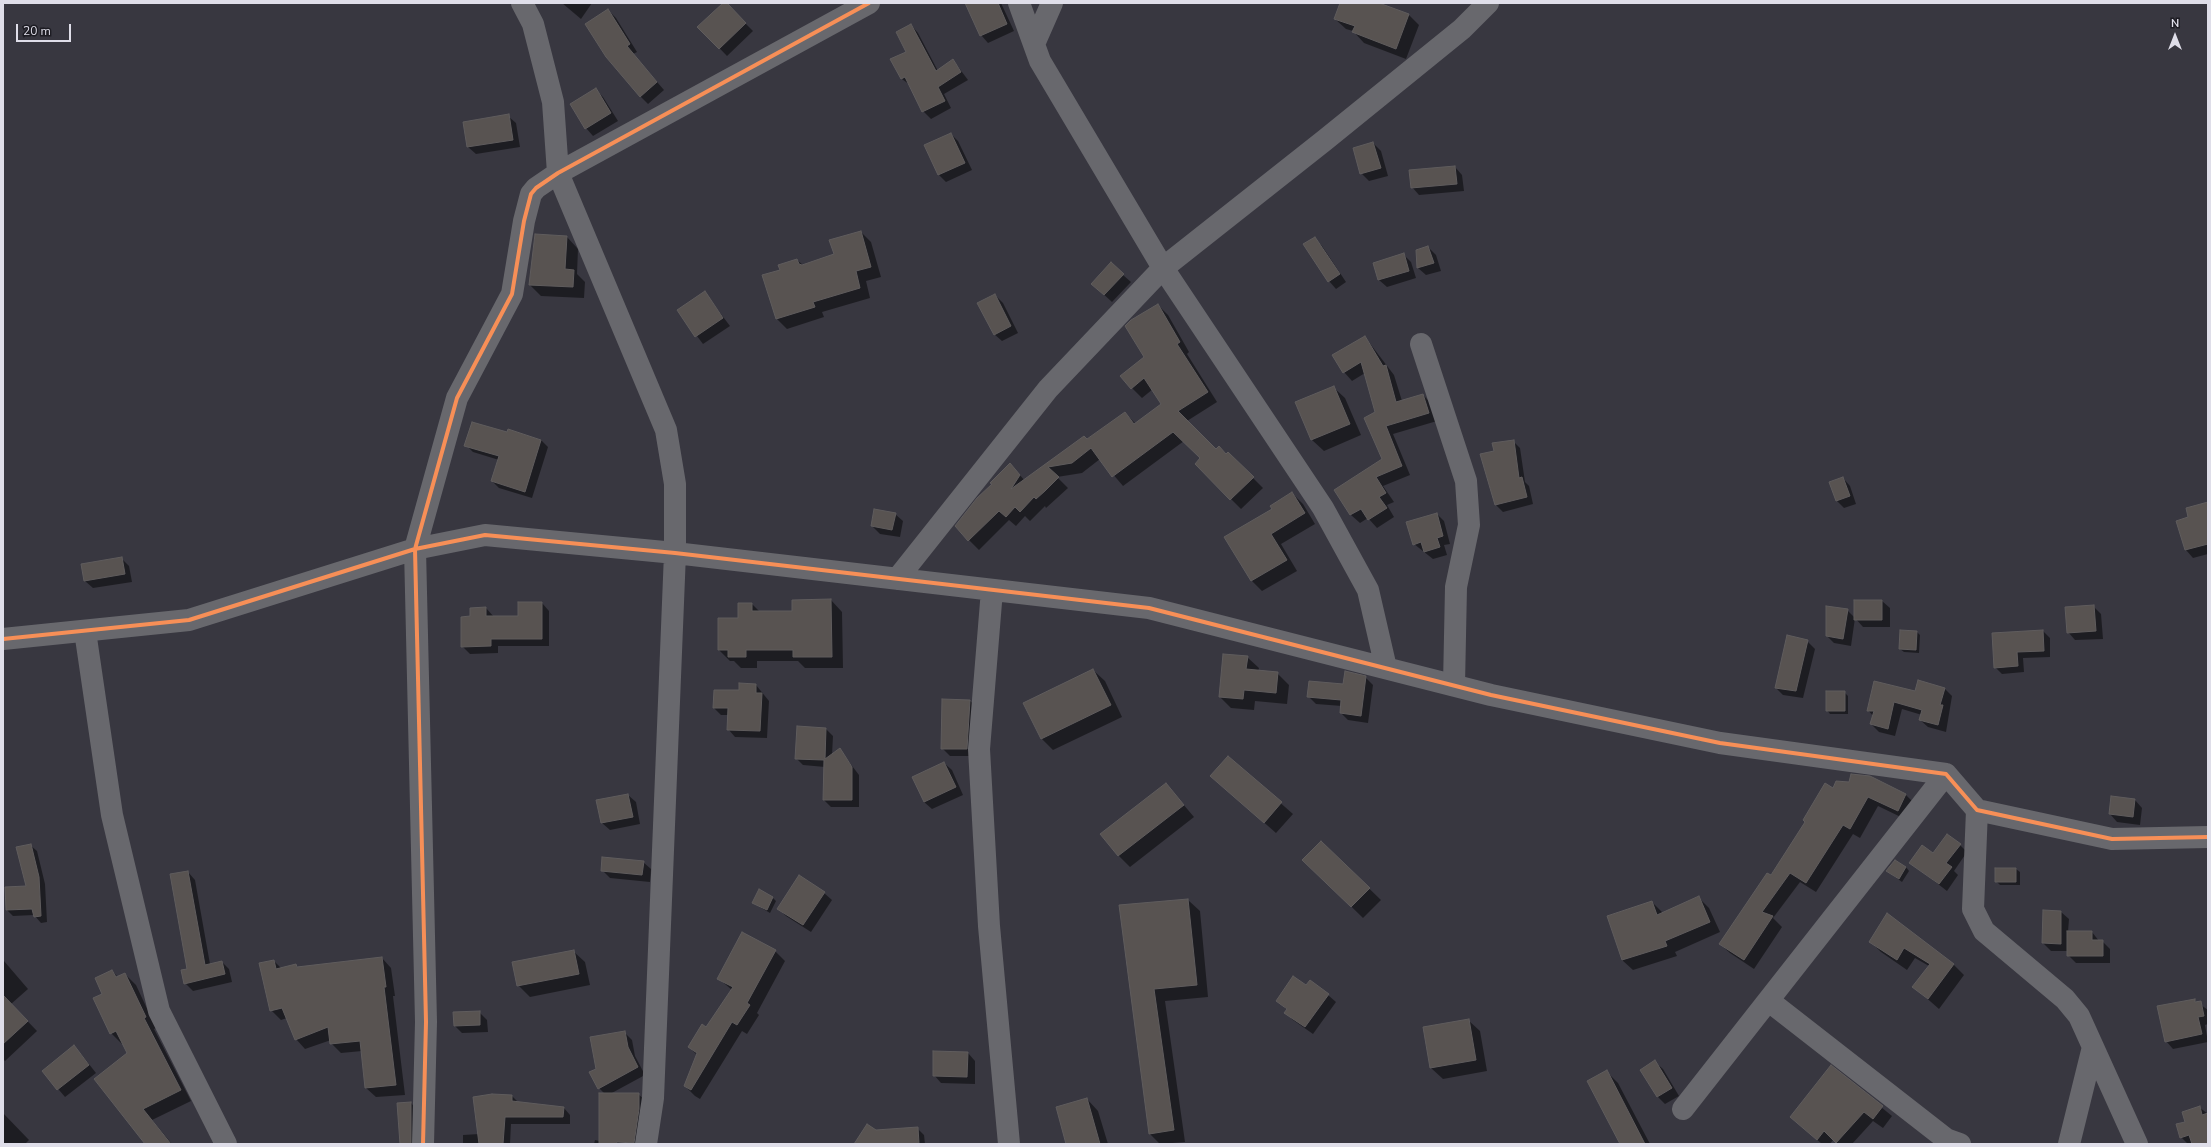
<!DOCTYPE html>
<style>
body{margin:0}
#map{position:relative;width:2211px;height:1147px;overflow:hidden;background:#383740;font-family:"Nunito Sans",sans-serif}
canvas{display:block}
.frame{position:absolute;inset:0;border:4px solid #dfdee9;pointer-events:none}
.north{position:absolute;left:2155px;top:16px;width:40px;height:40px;-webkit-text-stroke:3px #1d1c23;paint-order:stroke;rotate:0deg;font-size:11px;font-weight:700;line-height:16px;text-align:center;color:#dfdee9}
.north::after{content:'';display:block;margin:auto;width:14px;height:18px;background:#dfdee9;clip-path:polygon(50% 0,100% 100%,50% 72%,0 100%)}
.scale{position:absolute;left:16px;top:24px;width:55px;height:18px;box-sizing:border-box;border:2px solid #dfdee9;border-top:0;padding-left:5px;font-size:12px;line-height:14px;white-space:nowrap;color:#dfdee9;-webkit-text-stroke:3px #1d1c23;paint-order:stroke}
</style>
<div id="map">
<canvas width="2211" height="1147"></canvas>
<div class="frame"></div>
<div class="north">N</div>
<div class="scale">20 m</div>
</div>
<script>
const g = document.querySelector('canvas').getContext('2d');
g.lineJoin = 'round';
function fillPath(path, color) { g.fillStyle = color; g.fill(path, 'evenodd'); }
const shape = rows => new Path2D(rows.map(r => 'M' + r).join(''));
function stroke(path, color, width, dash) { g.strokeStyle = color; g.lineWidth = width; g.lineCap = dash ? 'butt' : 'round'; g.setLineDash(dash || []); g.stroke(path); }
fillPath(shape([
 [562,3,592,3,581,19],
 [725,3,753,31,727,56,699,27],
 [966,3,1001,3,1014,31,988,43,981,35],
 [1341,3,1376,3,1409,15,1419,25,1406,59,1364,43,1353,31,1346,29,1335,19],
 [608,10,616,18,637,52,633,54,664,90,648,104,640,96],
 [911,25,918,33,938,71,953,60,968,80,944,94,951,108,931,119,923,111,910,85,902,79],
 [596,90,603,97,618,121,593,136,586,128],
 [508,116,516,123,520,147,476,154,468,147],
 [951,134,958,141,972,170,946,182,939,175],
 [1373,143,1381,151,1388,176,1369,181,1361,173],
 [1455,167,1462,175,1464,191,1419,195,1412,187],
 [861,232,871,242,881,277,866,281,870,298,822,312,824,317,787,329,777,319,781,270,797,260,803,265,835,255],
 [535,235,567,237,578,249,577,274,585,282,584,298,541,296,530,285],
 [1314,238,1322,246,1346,282,1336,289,1329,281],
 [1428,247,1436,255,1441,271,1426,275,1418,268,1417,250],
 [1404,255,1411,262,1416,278,1387,287,1379,280],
 [1123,275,1131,282,1112,302,1100,291],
 [705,293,730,326,703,344,678,311],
 [995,295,1003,303,1018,333,1002,341,994,334],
 [1158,305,1168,315,1189,352,1187,354,1217,402,1187,421,1216,450,1219,447,1227,455,1228,453,1263,488,1241,509,1196,464,1201,458,1184,441,1123,486,1100,459,1082,473,1057,477,1068,488,1046,508,1045,506,1030,521,1025,516,1016,526,1009,520,979,550,969,540,1019,474,1025,481,1125,413,1136,424,1162,404,1153,389,1142,398,1132,388,1145,357],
 [1365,337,1394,375,1402,401,1423,395,1432,404,1437,421,1393,434,1410,475,1383,486,1394,502,1387,505,1394,517,1377,528,1368,518,1360,523,1351,515,1335,490,1383,459,1377,413,1365,373,1352,381,1344,372],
 [1333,387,1345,398,1361,435,1324,451,1312,440,1296,402],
 [508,430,541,440,548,447,532,498,499,488,492,481,499,460,473,452,466,445,507,433],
 [1513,441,1520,448,1525,482,1529,486,1533,504,1503,512,1496,505],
 [1843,478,1850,486,1856,504,1844,508,1836,500],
 [1292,493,1303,504,1315,524,1281,544,1297,571,1262,591,1252,581,1226,538,1273,510],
 [2208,503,2208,554,2193,558,2186,550,2177,521,2189,518],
 [895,514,903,521,900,537,880,534,872,526],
 [1437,514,1444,521,1450,544,1444,545,1447,555,1433,559,1414,544],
 [121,558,129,566,132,582,93,588,85,581],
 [831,600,842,612,843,668,805,668,798,661,757,661,757,668,741,668,734,661,730,661,719,650,739,619,739,604,752,604,760,612,793,612],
 [1855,601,1882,601,1890,608,1890,627,1863,627,1855,618,1851,646,1834,643,1827,636,1847,610,1855,618],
 [542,603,549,611,549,646,498,646,498,653,470,654,462,646,471,617,471,609,486,608,494,617,519,617],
 [2093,606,2101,614,2103,639,2075,640,2068,632],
 [2043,631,2050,638,2050,657,2023,658,2024,672,2002,674,1995,667],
 [1917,632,1920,635,1919,653,1904,652,1900,649],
 [1807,641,1815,649,1803,698,1783,695,1776,688],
 [1247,657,1259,668,1258,672,1277,673,1289,685,1287,704,1255,701,1254,710,1231,708,1220,697],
 [1093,670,1105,681,1122,717,1053,750,1042,739,1024,704],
 [1365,677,1373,685,1368,723,1348,720,1341,713,1342,706,1316,704,1308,696],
 [756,685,769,701,767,738,735,737,728,729,728,715,721,715,714,708,714,691,740,691],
 [1944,688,1952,696,1946,732,1928,727,1920,720,1922,715,1902,709,1895,736,1879,732,1871,724,1873,716,1868,710,1916,692],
 [1844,692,1848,696,1848,714,1830,714,1827,710],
 [943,700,970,701,978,708,974,756,950,756,942,748],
 [798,727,826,729,833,736,832,755,840,750,859,775,859,807,831,807,824,800,825,767,803,765,796,758],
 [1228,757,1293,814,1276,833,1211,776],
 [944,763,952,770,963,795,932,809,924,802],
 [1166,784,1194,817,1130,867,1118,855],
 [1834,789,1906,795,1915,804,1907,820,1878,806,1860,838,1853,834,1816,892,1800,882,1773,918,1782,927,1754,969,1730,953,1720,944],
 [628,795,636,802,640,824,610,830,602,823],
 [2112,797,2135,800,2142,808,2140,825,2117,822,2110,814],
 [1321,842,1381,900,1363,918,1315,871],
 [30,845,37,851,45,884,47,922,41,923,34,915,13,916,7,910,27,887],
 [1960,845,1967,852,1954,871,1958,875,1947,891,1911,863],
 [643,862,651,869,650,882,610,878,602,870],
 [1906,867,1909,871,1902,882,1887,871],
 [1996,869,2016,869,2020,872,2020,885,2000,885,1996,881],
 [188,872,195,880,210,964,222,962,229,969,232,982,193,991,185,983,188,969],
 [824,893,832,900,811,932,786,916,778,908],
 [1698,897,1709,908,1720,932,1675,952,1677,956,1633,970,1622,960,1608,916,1652,902,1663,913],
 [773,898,776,901,770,913,753,903],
 [1188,900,1200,911,1208,997,1165,1001,1185,1142,1160,1144,1150,1134,1120,906],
 [2044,911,2061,912,2069,919,2068,932,2092,932,2099,941,2102,941,2110,949,2110,963,2076,963,2068,955,2068,951,2051,951,2043,943],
 [1887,915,1954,965,1964,975,1939,1009,1914,987,1929,966,1915,958,1907,970,1881,952,1870,941],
 [573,951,585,962,590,985,530,997,518,985],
 [775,951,785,961,757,1013,759,1015,747,1034,742,1031,700,1099,695,1096,685,1086,697,1055,689,1047,707,1028,732,990,718,978],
 [382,958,391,968,395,996,393,996,405,1095,376,1097,366,1088,362,1051,341,1053,331,1043,331,1040,305,1049,296,1039,287,1018,281,1020,271,1010,274,961,281,968,296,965,299,968],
 [4,961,28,989,11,1004,37,1031,5,1061,3,1059],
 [112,971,118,977,125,974,136,985,156,1028,154,1029,191,1101,152,1120,172,1144,143,1144,145,1142,129,1053,124,1043,122,1044,111,1033,103,994],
 [1307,986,1328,995,1336,1002,1313,1034,1293,1020,1286,1013,1287,1010,1277,1000],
 [2194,1000,2208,1010,2208,1024,2205,1025,2208,1042,2173,1049,2166,1041],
 [479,1012,487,1020,488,1032,462,1033,455,1026],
 [1468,1020,1480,1031,1487,1071,1443,1079,1431,1068],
 [624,1032,632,1040,635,1056,645,1075,610,1094,638,1094,646,1101,642,1144,594,1144,595,1140,600,1141,605,1094,599,1088,597,1069],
 [968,1053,975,1061,975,1084,941,1083,934,1075],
 [81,1054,96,1073,65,1097,43,1071],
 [1655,1062,1663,1069,1679,1096,1665,1104,1658,1097,1641,1070],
 [1831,1066,1892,1116,1883,1128,1873,1121,1852,1144,1838,1144,1833,1140,1830,1144,1822,1144,1791,1117],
 [1607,1072,1618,1083,1650,1144,1621,1144],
 [492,1095,512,1096,519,1103,564,1108,570,1115,570,1124,511,1124,510,1144,463,1144,463,1135,479,1134],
 [1087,1099,1098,1111,1108,1144,1067,1144],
 [411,1103,418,1111,418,1144,401,1144],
 [2199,1107,2208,1114,2208,1144,2188,1144,2181,1137,2186,1122],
 [3,1113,29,1140,25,1144,3,1144],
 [917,1128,924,1135,925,1144,855,1144,876,1131]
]), '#0007');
const building = shape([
 [723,3,727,3,746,23,719,49,697,27,723,3],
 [965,3,998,3,1007,24,980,36,965,3],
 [1340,3,1379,3,1409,14,1396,49,1352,32,1355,26,1334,19,1340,3],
 [608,9,630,44,627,46,657,82,640,97,606,57,585,24,608,9],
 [911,24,936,71,953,59,961,72,938,87,945,101,922,112,905,77,901,79,890,59,906,52,896,32,911,24],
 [596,88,611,113,585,129,570,104,596,88],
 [509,114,513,140,467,147,463,122,509,114],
 [951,133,965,163,938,175,924,145,951,133],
 [1373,142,1381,168,1360,174,1353,148,1373,142],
 [1455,166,1457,184,1411,188,1409,170,1455,166],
 [861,231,871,267,856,271,860,288,813,302,815,307,776,319,762,275,780,270,778,265,797,259,799,264,802,265,834,254,829,240,861,231],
 [535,234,567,236,565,269,574,270,573,287,529,285,535,234],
 [1315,237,1340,274,1328,282,1303,244,1315,237],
 [1428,246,1434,263,1417,268,1416,250,1428,246],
 [1404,253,1409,271,1378,280,1373,263,1404,253],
 [1111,262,1124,274,1104,295,1091,284,1111,262],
 [705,291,723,318,695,337,677,310,705,291],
 [995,294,1011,326,994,335,977,303,995,294],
 [1158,304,1180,342,1177,344,1208,392,1178,411,1216,449,1219,446,1226,454,1228,452,1254,477,1230,500,1195,464,1200,458,1173,432,1112,477,1091,448,1072,463,1048,467,1059,477,1045,491,1036,499,1034,497,1020,512,1015,507,1006,517,999,511,968,541,955,526,977,498,992,484,990,483,1010,463,1020,475,1011,489,1084,436,1087,439,1125,412,1134,424,1161,404,1144,378,1131,389,1120,376,1144,357,1125,326,1131,320,1158,304],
 [1365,336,1383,366,1386,365,1396,402,1423,394,1429,413,1386,426,1402,466,1376,477,1386,493,1379,497,1387,508,1368,520,1361,509,1350,515,1334,490,1382,459,1364,418,1375,412,1361,362,1343,373,1332,355,1365,336],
 [1334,386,1350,424,1311,440,1295,402,1334,386],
 [472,422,507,432,508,429,541,440,525,492,491,481,499,456,464,446,472,422],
 [1514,440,1519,478,1522,477,1527,497,1495,505,1480,454,1494,451,1492,443,1514,440],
 [1843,477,1850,496,1836,501,1829,482,1843,477],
 [1292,492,1305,513,1271,534,1287,560,1251,581,1224,537,1272,509,1270,506,1292,492],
 [2208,502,2208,544,2185,550,2176,521,2188,517,2186,508,2208,502],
 [874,509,896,513,892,530,871,526,874,509],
 [1437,513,1443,536,1437,538,1440,547,1424,552,1421,542,1413,545,1406,522,1437,513],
 [122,557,125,574,84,581,81,564,122,557],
 [831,599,832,657,793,657,793,650,746,650,746,657,728,657,728,650,718,650,718,618,738,618,738,603,752,603,752,611,792,611,792,600,831,599],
 [1854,600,1882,600,1882,620,1854,620,1854,600],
 [518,602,542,602,542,639,491,639,491,646,461,647,461,617,470,616,470,608,486,607,486,616,518,616,518,602],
 [2094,605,2096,631,2067,633,2065,607,2094,605],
 [1826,606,1848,609,1843,639,1826,636,1826,606],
 [1900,630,1917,631,1916,650,1899,649,1900,630],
 [2043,630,2044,651,2017,652,2018,666,1994,668,1992,633,2043,630],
 [1787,635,1808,640,1796,691,1775,688,1787,635],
 [1223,654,1248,656,1246,669,1278,672,1276,693,1244,690,1243,699,1219,697,1223,654],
 [1093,669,1111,705,1041,739,1023,703,1093,669],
 [1345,671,1366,676,1361,716,1340,713,1341,700,1307,697,1309,681,1343,684,1345,671],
 [1918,680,1945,688,1940,705,1943,705,1938,725,1919,720,1922,710,1894,702,1888,729,1870,724,1874,711,1867,711,1874,681,1915,691,1918,680],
 [739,683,756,684,756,693,762,693,760,731,727,730,728,708,713,708,714,690,739,690,739,683],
 [1826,691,1845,691,1845,711,1826,711,1826,691],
 [942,699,970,700,967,749,941,749,942,699],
 [797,726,826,728,825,759,840,748,852,767,852,800,823,800,824,760,795,759,797,726],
 [1228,756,1282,802,1264,823,1210,776,1228,756],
 [944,762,956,787,924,802,912,777,944,762],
 [1851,774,1870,776,1906,794,1898,811,1868,797,1850,829,1843,825,1806,883,1790,873,1762,912,1773,916,1744,960,1719,944,1767,873,1771,875,1805,822,1803,820,1825,783,1833,788,1836,781,1849,782,1851,774],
 [1166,783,1184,805,1118,856,1100,834,1166,783],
 [628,794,633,817,601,823,596,800,628,794],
 [2111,796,2135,799,2133,817,2109,814,2111,796],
 [1947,834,1961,844,1946,863,1952,867,1939,884,1909,863,1922,845,1933,853,1947,834],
 [1321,841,1370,888,1351,907,1302,860,1321,841],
 [31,844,39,877,41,916,34,917,32,909,6,910,5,887,26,886,16,847,31,844],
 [602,857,644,861,642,875,601,871,602,857],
 [1895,860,1906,867,1899,879,1886,871,1895,860],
 [1995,868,2016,868,2016,882,1995,882,1995,868],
 [188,871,205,965,222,961,225,974,184,984,181,970,187,969,170,874,188,871],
 [799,875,825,892,803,925,777,909,799,875],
 [759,889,773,897,767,910,752,903,759,889],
 [1699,896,1710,922,1665,941,1667,946,1622,960,1607,916,1652,901,1657,915,1699,896],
 [1188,899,1197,985,1154,989,1174,1130,1149,1134,1119,905,1188,899],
 [2043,910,2061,911,2061,944,2042,943,2043,910],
 [1887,913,1954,964,1928,999,1912,987,1930,964,1904,948,1897,960,1869,942,1887,913],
 [2067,931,2092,931,2092,940,2103,940,2103,956,2067,956,2067,931],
 [742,932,776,950,747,1003,750,1005,737,1025,732,1022,691,1090,684,1086,697,1053,688,1047,702,1024,706,1027,733,987,717,979,742,932],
 [574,950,579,974,517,986,512,962,574,950],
 [382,957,386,987,384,987,396,1085,365,1088,360,1041,330,1044,328,1027,295,1040,282,1008,270,1011,259,963,274,960,276,969,296,964,297,967,382,957],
 [112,970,116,977,125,973,146,1017,144,1018,181,1090,143,1109,171,1144,145,1144,94,1079,127,1053,116,1031,110,1034,93,998,102,994,95,978,112,970],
 [1293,976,1306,985,1310,980,1329,994,1305,1027,1284,1013,1287,1009,1276,1001,1293,976],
 [3,995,28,1021,3,1044,3,995],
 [2195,999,2195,1002,2201,1001,2204,1016,2198,1017,2202,1034,2165,1042,2157,1006,2195,999],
 [480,1011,480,1025,454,1026,453,1012,480,1011],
 [1469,1019,1476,1060,1430,1068,1423,1027,1469,1019],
 [625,1031,628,1047,638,1067,598,1089,589,1072,596,1069,590,1037,625,1031],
 [74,1045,89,1065,57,1090,42,1071,74,1045],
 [933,1051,968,1052,967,1077,933,1076,933,1051],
 [1655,1060,1672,1088,1657,1097,1640,1070,1655,1060],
 [1831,1065,1883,1106,1873,1119,1864,1112,1836,1143,1824,1131,1817,1140,1790,1117,1831,1065],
 [1607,1070,1645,1144,1620,1144,1587,1081,1607,1070],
 [599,1093,639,1093,639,1109,634,1143,617,1142,616,1144,599,1144,599,1093],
 [492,1094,512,1095,512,1101,564,1107,563,1117,505,1117,503,1144,479,1144,473,1097,492,1094],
 [1087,1098,1100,1144,1066,1144,1056,1107,1087,1098],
 [411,1102,411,1144,400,1144,397,1103,411,1102],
 [2200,1106,2202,1115,2208,1113,2208,1144,2192,1144,2189,1135,2180,1138,2176,1124,2185,1122,2182,1112,2200,1106],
 [867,1124,876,1130,918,1127,919,1144,854,1144,867,1124]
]);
fillPath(building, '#585351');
stroke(building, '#5f5c5d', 1);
stroke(shape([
 [522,3,533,24,553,102,558,173,666,430,675,484,675,553,653,1098,646,1144],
 [1019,3,1040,61,1163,268,1323,508,1368,590,1386,668],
 [1034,44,1052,3],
 [1421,344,1466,481,1469,525,1456,587,1454,685],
 [897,579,1048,389,1163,268,1325,140,1462,29,1488,3],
 [992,590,979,749,989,926,1009,1144],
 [85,631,112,815,159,1011,226,1144],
 [3,639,189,620,415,549,485,535,675,553,1149,608,1491,695,1720,743,1946,774,1977,810,2112,839,2208,837],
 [1977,810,1973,909,1984,931,2065,999,2079,1016,2137,1144],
 [1769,1001,1946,1139,1960,1144],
 [1683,1109,1946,774],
 [423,1144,426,1022,415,549,457,398,512,294,524,221,531,194,536,188,558,173,869,3],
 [2069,1144,2093,1047]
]), '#68686d', 22);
stroke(shape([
 [3,639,189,620,415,549,485,535,675,553,1149,608,1491,695,1720,743,1946,774,1977,810,2112,839,2208,837],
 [423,1144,426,1022,415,549,457,398,512,294,524,221,531,194,536,188,558,173,869,3]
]), '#f78f57', 4);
</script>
